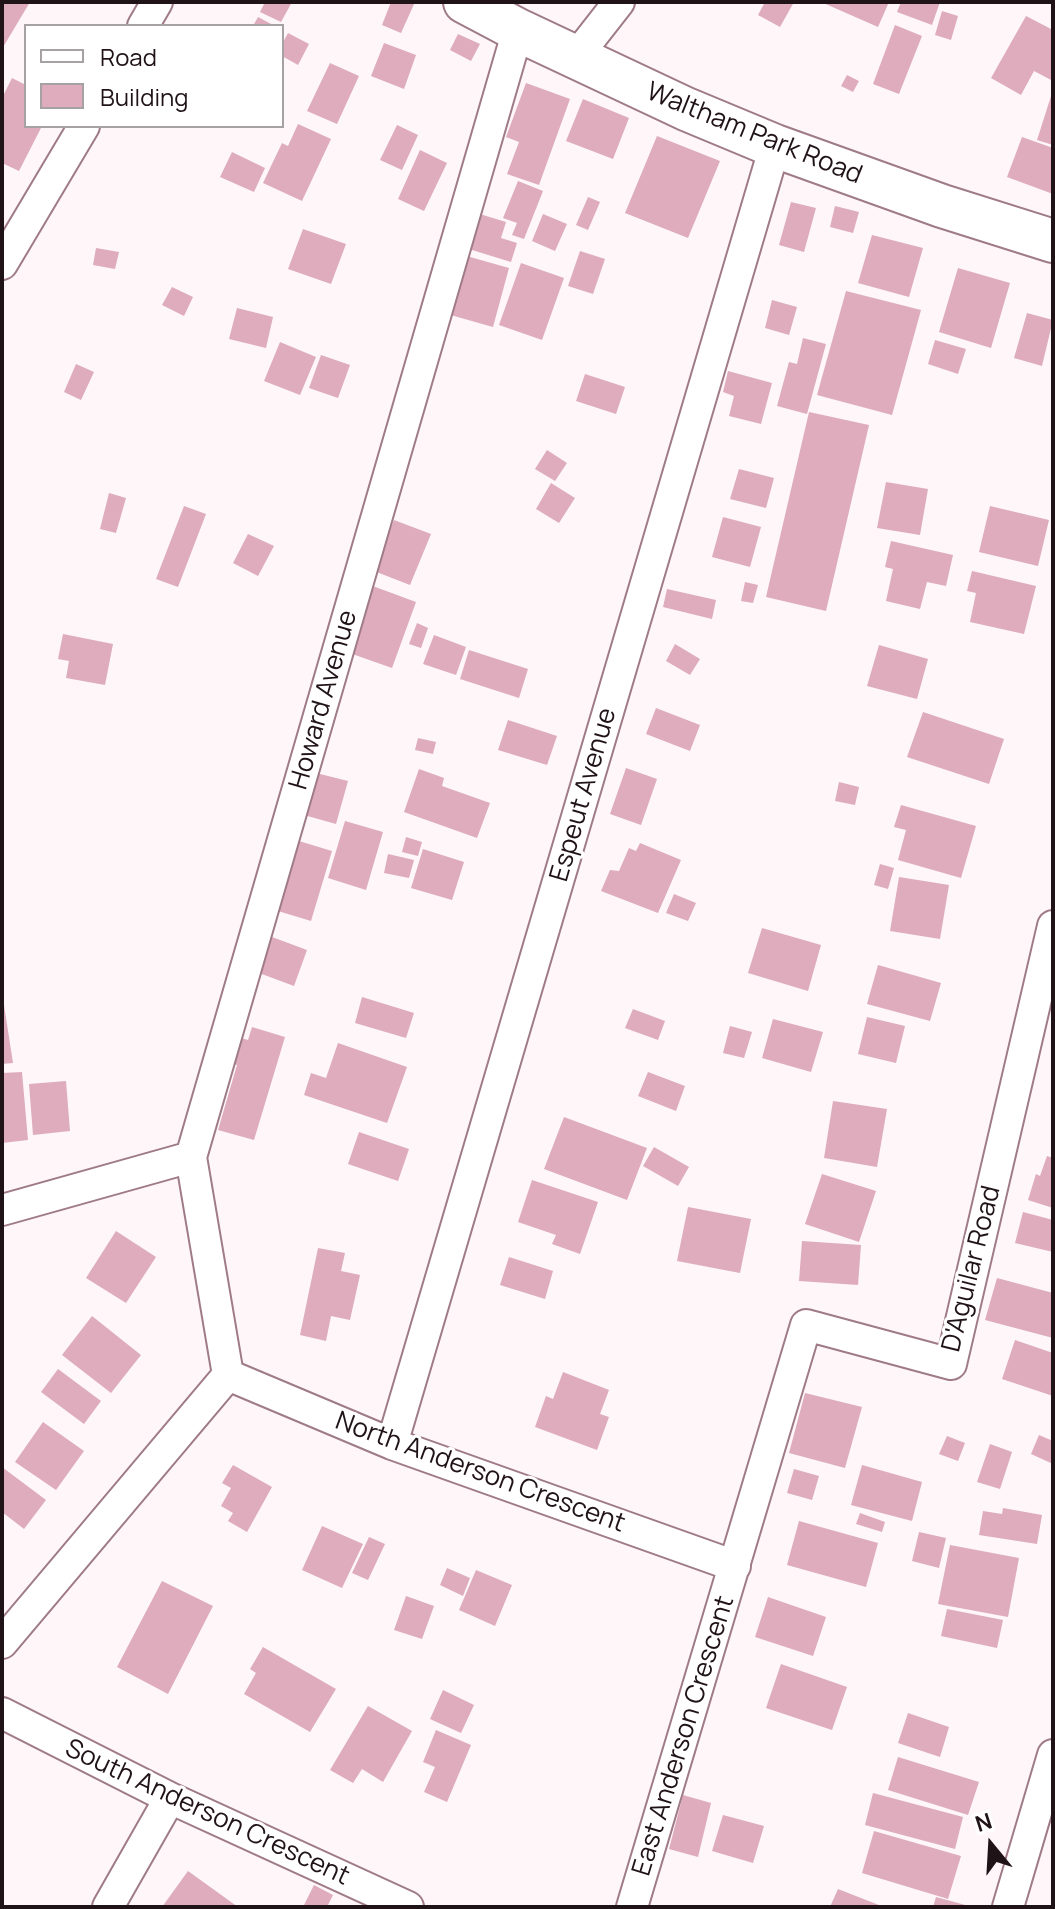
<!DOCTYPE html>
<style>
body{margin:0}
#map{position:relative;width:1055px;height:1909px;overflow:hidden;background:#fef6f8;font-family:Manrope,sans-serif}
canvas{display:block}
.frame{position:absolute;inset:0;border:4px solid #201317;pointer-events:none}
.legend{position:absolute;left:24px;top:24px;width:260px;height:104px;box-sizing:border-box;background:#fff;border:2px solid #a6a1a2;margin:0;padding:10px 14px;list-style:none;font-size:24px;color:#201317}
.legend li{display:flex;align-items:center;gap:16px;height:40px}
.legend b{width:40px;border:2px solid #a6a1a2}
.north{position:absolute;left:951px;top:1805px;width:80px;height:80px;-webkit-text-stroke:6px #fff;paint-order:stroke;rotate:342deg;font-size:22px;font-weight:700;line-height:32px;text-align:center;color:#201317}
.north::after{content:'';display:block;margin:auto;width:28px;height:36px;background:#201317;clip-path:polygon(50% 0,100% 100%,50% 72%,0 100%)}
</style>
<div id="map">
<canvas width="1055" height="1909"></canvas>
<div class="frame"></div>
<ul class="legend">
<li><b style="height:10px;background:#fff"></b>Road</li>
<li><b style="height:22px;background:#deacbd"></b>Building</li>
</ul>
<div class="north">N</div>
</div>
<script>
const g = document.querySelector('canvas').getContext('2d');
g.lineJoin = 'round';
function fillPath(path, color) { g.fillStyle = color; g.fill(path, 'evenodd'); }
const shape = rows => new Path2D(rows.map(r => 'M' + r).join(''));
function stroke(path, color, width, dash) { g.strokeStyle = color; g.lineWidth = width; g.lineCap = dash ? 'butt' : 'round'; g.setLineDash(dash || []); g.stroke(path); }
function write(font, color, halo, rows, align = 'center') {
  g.font = font + ' Manrope,sans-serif'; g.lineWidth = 6; g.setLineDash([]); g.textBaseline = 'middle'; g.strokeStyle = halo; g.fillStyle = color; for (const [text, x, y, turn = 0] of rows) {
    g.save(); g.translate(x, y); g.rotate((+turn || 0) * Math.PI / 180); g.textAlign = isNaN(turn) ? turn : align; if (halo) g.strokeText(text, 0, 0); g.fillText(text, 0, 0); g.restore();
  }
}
fillPath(shape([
 [2,2,30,2,2,49],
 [265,2,292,2,281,22,260,12],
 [391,2,415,2,401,33,382,25],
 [765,2,794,2,780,27,758,15],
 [821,2,889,2,878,27],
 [901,2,940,2,932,25,897,12],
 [942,11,958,16,951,40,935,35],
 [1026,16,1053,30,1053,81,1034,71,1021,95,991,78],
 [258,17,275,26,253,26],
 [895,25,922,36,899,94,873,84],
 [288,33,309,44,298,65,282,56,282,44],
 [458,34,480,44,471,61,450,50],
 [384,43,416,55,404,89,371,76],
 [330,63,359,76,337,124,307,111],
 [847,75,859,81,853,92,841,86],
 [12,78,26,85,26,126,42,126,19,171,2,163,2,98],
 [526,83,570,99,539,185,507,174,519,142,506,137],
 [1052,93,1053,93,1053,145,1037,140],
 [583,99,629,118,613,159,566,141],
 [298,124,331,139,302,201,263,183,282,143,288,146],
 [397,125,418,135,402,170,380,160],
 [657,136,720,161,688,238,625,213],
 [1022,137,1053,148,1053,194,1007,177],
 [420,150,447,163,424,211,398,199],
 [232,152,265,168,254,192,220,177],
 [518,181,543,191,524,239,512,235,517,223,503,218],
 [588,197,600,202,588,230,576,225],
 [791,202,816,208,804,252,779,245],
 [835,206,859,212,853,233,830,227],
 [470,211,506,222,501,238,517,243,511,262,459,246],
 [543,214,567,224,555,251,532,241],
 [303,229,346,244,331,284,288,269],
 [872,235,923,248,909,297,858,283],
 [96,248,119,252,115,269,93,265],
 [580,251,605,259,593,294,568,286],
 [463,255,509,268,493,327,447,314],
 [521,263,564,278,542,340,499,325],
 [958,268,1010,283,991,348,939,332],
 [172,287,193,297,184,316,162,305],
 [846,291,921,310,892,415,817,395],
 [772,300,797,307,789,335,765,328],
 [237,308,273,317,266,348,229,339],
 [1027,313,1053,320,1042,366,1014,358],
 [803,338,826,344,807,414,777,406,789,362,797,364],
 [935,340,966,349,958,374,928,364],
 [280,342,316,357,300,395,264,381],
 [321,355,350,365,338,398,309,388],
 [76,364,94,372,81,400,64,392],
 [728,371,772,383,761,424,729,416,734,396,723,392],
 [585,374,625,387,616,414,576,401],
 [809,412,869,425,826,611,766,597],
 [547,450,567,463,555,481,535,469],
 [739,469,774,478,766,508,730,499],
 [886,482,928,489,920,535,877,528],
 [551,483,575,498,559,523,536,509],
 [109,493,126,498,116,533,100,529],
 [184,506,206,514,178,587,156,579],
 [990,506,1049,520,1038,566,979,552],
 [723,517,761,527,750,567,712,557],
 [394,520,431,534,410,585,374,571],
 [248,534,274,546,258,576,233,563],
 [891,541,953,555,946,586,927,582,920,609,886,601,893,569,885,567],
 [972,571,1036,586,1024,634,970,622,976,593,967,591],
 [745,582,758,585,753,603,741,601],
 [370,585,416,602,392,668,338,649],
 [667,589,716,600,712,619,663,607],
 [417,623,428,628,421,648,409,644],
 [63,634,113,644,105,685,66,678,69,661,58,659],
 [434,635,466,647,456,675,423,664],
 [675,644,700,659,690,675,666,661],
 [879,645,928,659,917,699,867,686],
 [469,650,528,669,519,698,460,679],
 [656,708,700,725,690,751,646,734],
 [923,712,1004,739,989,784,907,757],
 [508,720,557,736,547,765,498,750],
 [418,738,436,742,433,754,415,750],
 [626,768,657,779,641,825,610,814],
 [419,769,444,778,442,786,490,803,477,838,404,812],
 [316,773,348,781,336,824,304,815],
 [839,782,859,787,855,805,835,801],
 [901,805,976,826,961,878,898,860,906,830,894,827],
 [345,821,383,832,366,890,328,878],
 [406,837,422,842,418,856,402,852],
 [289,838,332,851,311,921,268,908],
 [640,843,681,860,658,913,601,891,610,870,619,871,629,848,636,851],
 [423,849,464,862,452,900,411,888],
 [388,854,414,860,409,878,384,873],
 [880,864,894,868,888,889,874,885],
 [899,877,949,885,940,939,890,931],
 [674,894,696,903,688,921,666,913],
 [762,928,821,945,808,991,748,973],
 [264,934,307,950,294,986,251,970],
 [878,965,941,983,930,1021,867,1004],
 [2,992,13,1063,2,1064],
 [362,997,414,1013,406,1038,355,1023],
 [633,1009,665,1021,658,1040,625,1028],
 [867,1017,905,1026,896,1063,858,1054],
 [773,1019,823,1032,811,1072,762,1058],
 [730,1026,752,1032,744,1058,723,1053],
 [252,1027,285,1037,254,1140,218,1130,237,1065,224,1061,232,1035,248,1040],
 [338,1043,407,1067,387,1123,304,1095,311,1073,326,1078],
 [22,1072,28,1140,2,1143,2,1073],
 [648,1072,685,1086,676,1111,638,1096],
 [66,1081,70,1131,33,1135,29,1084],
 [833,1101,887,1109,877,1167,824,1158],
 [564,1117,647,1148,627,1200,544,1169],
 [359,1132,409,1149,398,1181,348,1164],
 [654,1147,689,1167,678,1186,643,1166],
 [1047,1156,1053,1158,1053,1208,1028,1200,1036,1174,1040,1176],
 [822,1174,876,1191,859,1242,805,1224],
 [532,1180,598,1202,580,1254,552,1244,556,1235,518,1222],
 [688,1207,751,1219,740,1273,677,1261],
 [1023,1212,1053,1220,1053,1252,1015,1243],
 [116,1231,156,1257,126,1303,86,1278],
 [802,1241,861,1245,858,1285,799,1281],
 [318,1248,345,1253,341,1271,360,1275,350,1320,331,1316,326,1341,300,1335],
 [509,1257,553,1271,545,1299,500,1285],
 [997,1278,1053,1293,1053,1338,985,1320],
 [92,1316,141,1355,111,1393,62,1355],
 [1015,1340,1053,1353,1053,1396,1002,1379],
 [58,1369,101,1401,84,1424,41,1392],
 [563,1372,609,1390,600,1414,609,1417,597,1450,535,1427,546,1396,553,1399],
 [805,1393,862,1407,845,1468,789,1453],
 [43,1422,84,1451,56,1490,15,1462],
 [1039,1435,1053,1441,1053,1464,1031,1454],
 [947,1436,965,1443,958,1461,939,1454],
 [990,1444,1012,1452,1000,1489,977,1482],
 [233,1465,272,1487,247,1532,228,1521,233,1513,221,1506,231,1488,222,1483],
 [862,1465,922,1482,912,1521,851,1505],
 [2,1467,46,1500,24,1529,2,1512],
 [794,1469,819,1476,812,1500,787,1493],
 [1003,1508,1042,1515,1037,1544,979,1535,983,1511,1002,1514],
 [860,1513,885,1522,882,1532,856,1524],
 [799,1521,878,1543,866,1587,787,1565],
 [322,1526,363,1544,342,1588,302,1570],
 [919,1532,946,1538,939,1568,912,1561],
 [369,1537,385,1544,368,1580,352,1573],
 [950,1545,1019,1558,1008,1617,938,1604],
 [447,1568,470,1578,463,1596,440,1585],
 [476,1570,512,1585,495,1626,459,1610],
 [162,1581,213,1606,168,1694,117,1667],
 [406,1596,434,1606,422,1639,394,1630],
 [768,1597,826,1617,813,1656,755,1637],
 [947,1609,1003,1620,997,1648,941,1636],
 [263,1647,336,1689,310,1732,244,1694,256,1673,250,1669],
 [781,1664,847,1687,832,1730,766,1708],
 [443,1690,474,1705,461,1733,430,1719],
 [368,1706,412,1731,383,1782,362,1769,353,1783,330,1770],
 [908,1713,949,1727,940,1757,898,1743],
 [436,1730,471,1745,447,1802,424,1792,435,1767,423,1762],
 [898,1757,979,1782,968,1815,888,1790],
 [873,1793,963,1817,955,1849,865,1825],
 [683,1795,711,1803,698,1857,669,1849],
 [723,1815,764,1826,753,1863,712,1851],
 [874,1831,961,1856,948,1899,862,1873],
 [188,1871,238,1907,162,1907],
 [314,1885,333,1895,327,1907,303,1907],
 [838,1889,884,1907,830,1907],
 [936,1897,969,1906,969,1907,933,1907]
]), '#deacbd');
const minor = shape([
 [143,26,157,2],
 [576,57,619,2],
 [2,264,84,126],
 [2,1210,191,1157],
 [228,1375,191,1157,518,30],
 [228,1375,392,1444,735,1566],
 [392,1444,775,146],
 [2,1643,228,1375],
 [2,1713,170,1798,408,1907],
 [108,1907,170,1798],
 [632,1907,806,1325,951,1364,1053,926],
 [1008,1907,1053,1755]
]);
const secondary = shape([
 [465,2,518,30,686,109,775,146,942,206,1053,241]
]);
stroke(minor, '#9f7b87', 34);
stroke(secondary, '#9f7b87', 46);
stroke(minor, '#fff', 30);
stroke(secondary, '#fff', 42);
write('26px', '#201317', '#fff', [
 ["Waltham Park Road",754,134,22],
 ["Howard Avenue",324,700,-74],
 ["Espeut Avenue",584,795,-74],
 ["D'Aguilar Road",972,1269,-76],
 ["North Anderson Crescent",480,1473,20],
 ["East Anderson Crescent",684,1736,-73],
 ["South Anderson Crescent",207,1813,25]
]);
</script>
